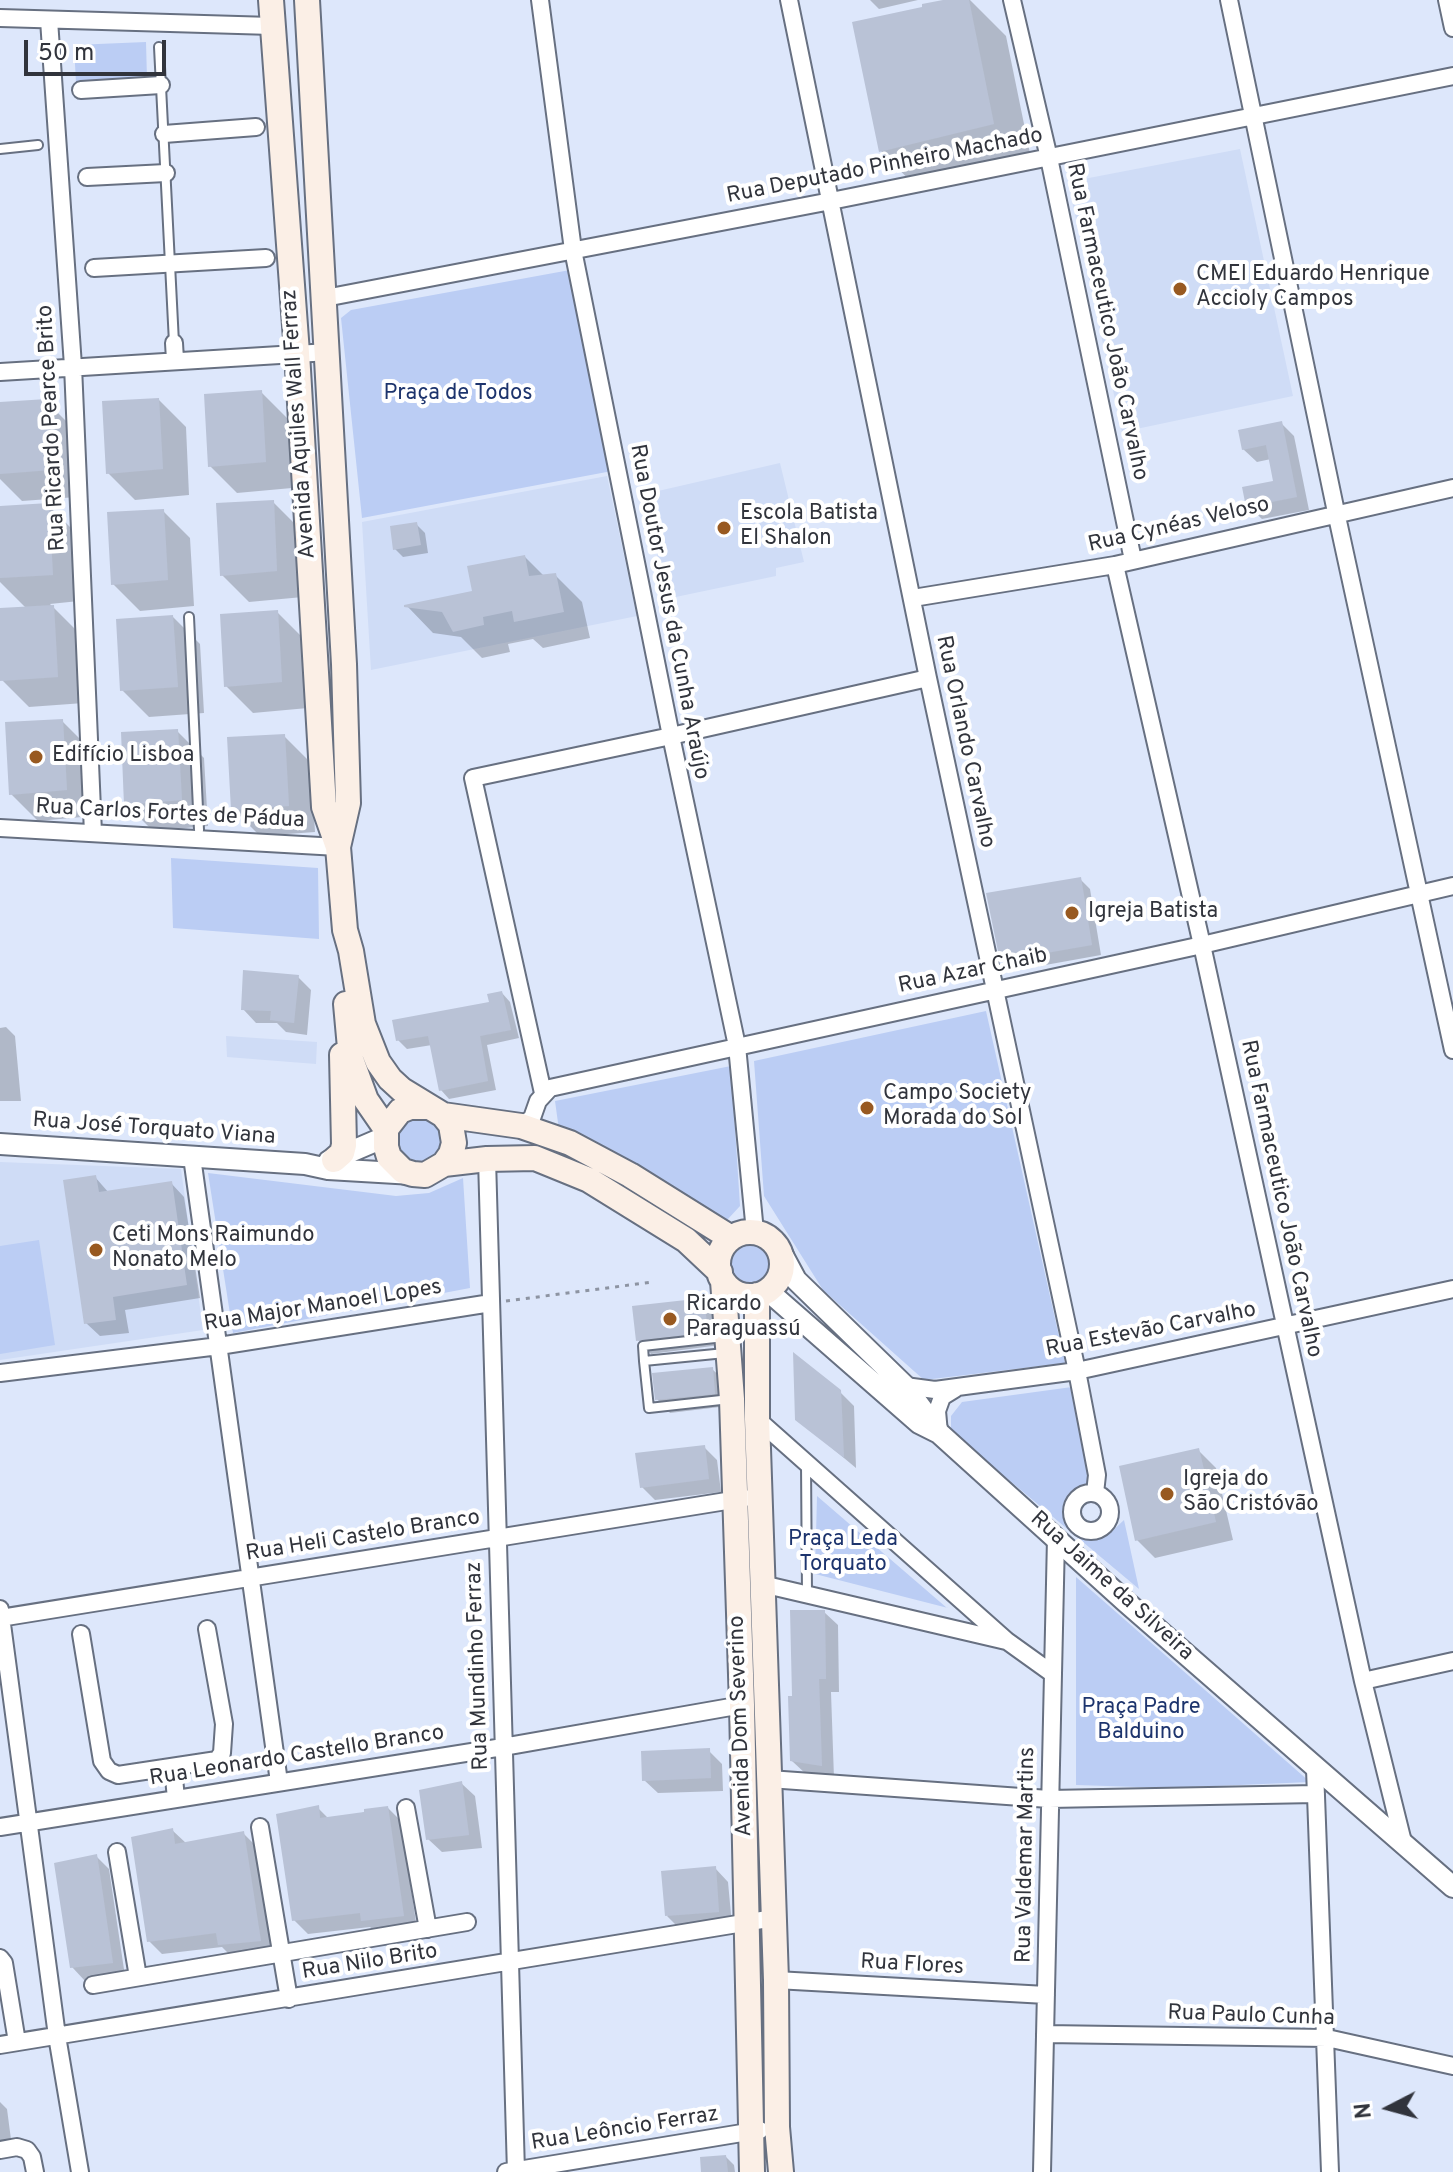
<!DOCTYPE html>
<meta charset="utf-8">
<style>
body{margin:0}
#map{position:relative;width:1453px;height:2172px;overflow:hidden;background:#dde7fb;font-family:Overpass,sans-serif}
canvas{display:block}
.north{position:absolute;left:1349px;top:2068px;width:80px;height:80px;-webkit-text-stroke:6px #fff;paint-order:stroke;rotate:264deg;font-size:22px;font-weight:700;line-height:32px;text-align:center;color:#31343c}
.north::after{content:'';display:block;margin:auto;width:28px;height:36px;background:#31343c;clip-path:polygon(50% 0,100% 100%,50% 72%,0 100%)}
.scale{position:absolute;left:24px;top:40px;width:142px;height:36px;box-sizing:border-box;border:4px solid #31343c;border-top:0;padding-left:10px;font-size:24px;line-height:28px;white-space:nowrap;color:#31343c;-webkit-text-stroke:6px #fff;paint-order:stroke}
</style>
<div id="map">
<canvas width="1453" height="2172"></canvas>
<div class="north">N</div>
<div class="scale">50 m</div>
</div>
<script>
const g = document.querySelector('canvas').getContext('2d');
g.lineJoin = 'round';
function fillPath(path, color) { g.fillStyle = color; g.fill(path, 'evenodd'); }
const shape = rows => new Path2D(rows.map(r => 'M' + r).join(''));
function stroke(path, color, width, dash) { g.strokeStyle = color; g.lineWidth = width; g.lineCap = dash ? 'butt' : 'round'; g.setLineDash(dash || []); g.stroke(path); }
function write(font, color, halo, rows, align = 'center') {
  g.font = font + ' Overpass,sans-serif'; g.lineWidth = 8; g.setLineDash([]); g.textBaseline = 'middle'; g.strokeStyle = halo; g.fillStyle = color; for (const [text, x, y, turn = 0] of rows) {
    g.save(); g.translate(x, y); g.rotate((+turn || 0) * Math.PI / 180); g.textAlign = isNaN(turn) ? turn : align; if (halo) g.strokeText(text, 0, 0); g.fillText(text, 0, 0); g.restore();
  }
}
fillPath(shape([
 [1240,149,1293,396,1122,432,1068,182],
 [780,463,804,562,776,568,776,576,666,599,645,494],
 [607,476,637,616,371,670,362,522],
 [226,1036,317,1042,316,1064,227,1057],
 [0,1162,181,1169,203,1330,0,1360]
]), '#cfdcf6');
fillPath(shape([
 [146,42,147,79,76,83,74,45],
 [570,270,612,471,362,518,341,318,351,310],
 [171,858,318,868,319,939,173,928],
 [986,1011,1065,1363,924,1380,823,1290,764,1196,754,1061],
 [731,1066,740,1206,728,1219,723,1220,559,1130,555,1101],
 '397 1140a23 23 0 1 1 46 0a23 23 0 1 1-46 0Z',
 [208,1173,396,1196,429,1193,463,1178,470,1288,233,1333],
 [39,1240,55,1345,0,1354,0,1246],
 '727 1264a24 24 0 1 1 48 0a24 24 0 1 1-48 0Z',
 [1072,1387,1093,1477,1088,1484,1072,1496,1068,1503,1068,1520,1077,1533,1093,1539,1108,1535,1124,1520,1139,1589,954,1434,951,1428,951,1416,962,1402],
 [817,1496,947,1608,948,1608,815,1574],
 [1076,1577,1310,1782,1169,1788,1076,1785]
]), '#bbcdf4');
fillPath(shape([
 [870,0,918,0,879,9],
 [952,0,970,0,1006,36,1032,163,919,190,881,151],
 [261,392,288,419,292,488,237,493,210,466],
 [159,400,186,427,189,495,135,500,108,473],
 [46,401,73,428,77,497,22,501,0,479,0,404],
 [1281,423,1294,436,1309,510,1262,519,1248,506,1276,482,1271,459,1257,462,1243,449],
 [273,502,300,529,303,597,249,602,222,575],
 [48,505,75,532,79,601,50,604,80,634,84,703,29,707,2,680,0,610,27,609,0,582,0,508],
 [163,511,190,538,194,606,140,611,113,584],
 [417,525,425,533,428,553,403,557,395,549],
 [525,557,544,576,555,575,582,602,590,638,543,648,533,639,508,644,510,652,482,658,461,637,433,633,407,606,475,592],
 [277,612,304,639,308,708,253,713,226,686],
 [173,617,200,644,204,713,149,717,122,690],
 [62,721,89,748,93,816,38,821,11,794],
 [177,731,204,758,208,826,153,831,126,804],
 [284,736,311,763,315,832,260,836,233,809],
 [1080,879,1090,889,1101,955,1012,971,1002,960],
 [298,977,311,990,307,1035,286,1032,277,1023,256,1023,243,1009],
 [502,993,510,1002,519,1038,487,1045,496,1090,449,1099,441,1090,432,1045,407,1049,398,1040,491,1004],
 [6,1027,15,1036,21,1101,0,1101,0,1028],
 [95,1177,109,1193,171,1183,184,1197,200,1298,125,1310,129,1333,100,1336,86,1323],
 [703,1300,716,1313,720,1345,651,1354,638,1340],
 [712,1369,726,1382,728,1406,670,1413,657,1399],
 [840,1392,854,1406,856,1468,797,1419],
 [704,1447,717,1460,721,1492,655,1500,642,1487],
 [1198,1450,1216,1468,1233,1540,1155,1558,1137,1540],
 [824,1612,838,1625,839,1692,831,1692,834,1778,806,1774,792,1761,794,1699],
 [709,1751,722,1764,723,1791,658,1793,644,1780],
 [461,1783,475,1796,482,1848,442,1852,428,1839],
 [318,1808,329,1819,388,1808,401,1821,417,1929,377,1933,370,1927,308,1934,294,1920],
 [172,1830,187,1844,243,1833,257,1847,273,1953,233,1958,222,1947,162,1954,149,1941],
 [96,1856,109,1869,125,1976,85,1981,72,1967],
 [715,1868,728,1882,732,1925,680,1929,667,1916],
 [0,2102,7,2109,12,2147,0,2148],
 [726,2157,734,2165,735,2172,703,2172]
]), '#0003');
fillPath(shape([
 [943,0,969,0,994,124,879,152,852,22,922,7,922,4],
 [262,390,266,462,208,467,204,394],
 [159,398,163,469,106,474,102,401],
 [47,399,51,470,0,474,0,402],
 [1282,421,1297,497,1246,507,1242,487,1273,481,1266,445,1242,450,1238,430],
 [274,500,277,571,220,576,216,503],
 [49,503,53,575,0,578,0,506],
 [164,509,168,580,111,585,107,512],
 [417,522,421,545,393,550,390,526],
 [525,555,529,576,556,573,564,612,514,622,512,611,483,617,484,625,453,632,442,612,404,607,404,605,472,591,467,566],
 [54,605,58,677,0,681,0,608],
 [278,610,282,682,224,687,220,614],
 [173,615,178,687,120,691,116,619],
 [63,719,67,790,9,795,5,722],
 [178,729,182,800,124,805,121,732],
 [285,734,289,806,231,810,227,737],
 [1081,877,1092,945,1000,961,986,893],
 [243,970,299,975,294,1023,270,1020,271,1011,241,1010],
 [502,991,511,1030,480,1036,488,1081,439,1091,428,1036,396,1041,392,1020,489,1002,487,994],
 [96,1175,99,1192,172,1181,187,1285,113,1297,116,1320,84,1324,63,1180],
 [704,1298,708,1332,636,1341,632,1306],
 [793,1352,841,1390,844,1458,795,1420],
 [713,1367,715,1394,655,1400,652,1373],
 [705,1445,709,1479,640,1488,635,1453],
 [1199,1448,1216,1522,1135,1541,1119,1466],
 [790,1610,825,1610,826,1679,819,1679,822,1766,790,1761,788,1696,792,1696],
 [710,1748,711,1778,642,1781,641,1751],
 [462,1781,469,1835,426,1840,419,1790],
 [319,1805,320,1818,364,1812,364,1809,388,1806,404,1916,361,1921,360,1913,292,1921,276,1814],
 [173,1828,175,1844,244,1831,261,1941,218,1945,216,1933,147,1942,131,1837],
 [97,1854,113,1963,70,1968,54,1863],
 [716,1866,719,1912,665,1916,661,1871],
 [726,2155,728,2172,701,2172,700,2157]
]), '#b9c2d6');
const service = shape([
 [159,47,174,343],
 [0,149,38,145],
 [189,617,199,830],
 [724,1337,643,1346,644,1361,649,1408,730,1399],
 [644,1361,725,1353],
 [806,1464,807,1594]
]);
const minor = shape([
 [540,0,573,250,671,736,737,1046,755,1232],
 [789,0,928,678,1077,1371,1097,1475,1095,1493],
 [1012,0,1049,158,1133,560],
 [1229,0,1336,512,1453,1050],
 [1447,0,1453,28],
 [0,18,272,26],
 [49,20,73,366,93,833],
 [81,90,161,85],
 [164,134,256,127],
 [87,177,166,173],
 [94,268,266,258],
 [325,298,831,201,1453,76],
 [174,343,175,360],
 [0,372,329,352],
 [1115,565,1202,945,1363,1681,1403,1842],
 [913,598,1115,565,1453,488],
 [0,828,338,847],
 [543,1093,473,778,671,736,928,678],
 [521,1126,532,1118,538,1101,550,1088,1202,945,1453,886],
 [192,1157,279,1782],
 [487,1159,516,2172],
 [0,1373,219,1346,491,1303],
 [905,1386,935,1390,1077,1371,1453,1289],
 [757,1419,1007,1641,1053,1674],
 [939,1433,937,1411,942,1397,955,1389],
 '1072 1512a19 19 0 1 1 38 0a19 19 0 1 1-38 0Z',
 [762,1584,1006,1641],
 [0,1609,57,2036,80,2172],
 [0,1618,745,1498],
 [81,1634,102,1761,109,1771,118,1775,217,1760,222,1753,224,1724,207,1629],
 [1363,1681,1453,1661],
 [173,1767,176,1799],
 [1315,1769,1330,2172],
 [769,1779,1049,1799,1316,1794],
 [406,1808,428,1929],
 [0,1827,503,1747,742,1705],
 [260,1827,289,1999],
 [117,1852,138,1977],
 [0,1958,4,1963,17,2042],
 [776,1980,1046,1995],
 [93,1985,467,1922],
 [1045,2034,1327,2038,1453,2066],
 [0,2045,774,1918],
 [0,2150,17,2147,27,2150,32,2157,35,2172],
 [506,2172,760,2130],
 [1042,2172,1056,1538]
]);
const tertiary = shape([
 [0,1144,305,1164,328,1169,413,1174],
 [329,1161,385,1137],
 [781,1252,796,1280,905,1386,937,1429],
 [768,1291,919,1423,939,1433,1126,1602,1453,1887]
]);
const secondary = shape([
 [271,0,297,353,324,807,338,847,345,930,351,951,363,1024,378,1062,390,1079,402,1090,443,1115,451,1125,454,1143,451,1154,444,1164,425,1175,413,1174,403,1171,389,1157,386,1147,386,1129,400,1111,410,1107,429,1107],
 [307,0,344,664,348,803,338,847],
 [346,1004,351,1059,366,1100,386,1129],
 [443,1115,521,1126,570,1143,630,1175,731,1238],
 [334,1160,342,1153,344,1145,342,1055],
 [444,1164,487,1159,535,1158,589,1180,686,1240,720,1272],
 '718 1264a32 32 0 1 1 64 0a32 32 0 1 1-64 0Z',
 [723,1281,732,1399,742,1705,752,2172],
 [757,1295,757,1419,776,1980,777,2127,781,2172]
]);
stroke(service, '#677081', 12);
stroke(minor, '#677081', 20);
stroke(tertiary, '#677081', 24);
stroke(secondary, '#677081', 28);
stroke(shape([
 [506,1301,653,1282]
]), '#8d94a2', 3, [4, 6]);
stroke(service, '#fff', 8);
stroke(minor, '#fff', 16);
stroke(tertiary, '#fff', 20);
stroke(secondary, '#fbefe6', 24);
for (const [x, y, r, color] of [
 [1180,289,8,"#985920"],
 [724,528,8,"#985920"],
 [36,757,8,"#985920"],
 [1072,913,8,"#985920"],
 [867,1108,8,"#985920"],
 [96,1250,8,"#985920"],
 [670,1319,8,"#985920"],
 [1167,1494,8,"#985920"]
]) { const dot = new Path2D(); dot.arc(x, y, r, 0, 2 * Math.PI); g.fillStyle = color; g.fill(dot); stroke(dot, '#fff', 3); }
write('22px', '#31343c', '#fff', [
 ["Rua Deputado Pinheiro Machado",885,167,-11],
 ["Rua Farmaceutico João Carvalho",1106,322,78],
 ["Avenida Aquiles Wall Ferraz",300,424,-94],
 ["Rua Ricardo Pearce Brito",53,428,-93],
 ["Rua Cynéas Veloso",1179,526,-13],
 ["Rua Doutor Jesus da Cunha Araújo",668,612,79],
 ["Rua Orlando Carvalho",964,742,78],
 ["Rua Carlos Fortes de Pádua",170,815,3],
 ["Rua Azar Chaib",973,972,-12],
 ["Rua José Torquato Viana",154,1130,4],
 ["Rua Farmaceutico João Carvalho",1280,1199,78],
 ["Rua Major Manoel Lopes",323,1307,-9],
 ["Rua Estevão Carvalho",1151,1331,-11],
 ["Rua Heli Castelo Branco",363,1537,-9],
 ["Rua Jaime da Silveira",1111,1587,42],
 ["Rua Mundinho Ferraz",479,1666,-92],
 ["Avenida Dom Severino",742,1726,-92],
 ["Rua Leonardo Castello Branco",297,1757,-9],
 ["Rua Valdemar Martins",1027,1855,-89],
 ["Rua Nilo Brito",370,1963,-9],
 ["Rua Flores",912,1966,3],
 ["Rua Paulo Cunha",1251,2017,2],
 ["Rua Leôncio Ferraz",625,2130,-9]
]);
write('22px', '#31343c', '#fff', [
 ["CMEI Eduardo Henrique",1196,276],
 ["Accioly Campos",1196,301],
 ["Escola Batista",740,515],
 ["El Shalon",740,540],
 ["Edifício Lisboa",52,757],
 ["Igreja Batista",1088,913],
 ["Campo Society",883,1095],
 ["Morada do Sol",883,1120],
 ["Ceti Mons Raimundo",112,1237],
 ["Nonato Melo",112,1262],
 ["Ricardo",686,1306],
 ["Paraguassú",686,1331],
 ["Igreja do",1183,1481],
 ["São Cristóvão",1183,1506]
], 'left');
write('22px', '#1d346d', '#fff', [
 ["Praça de Todos",458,395],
 ["Praça Leda",843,1541],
 ["Torquato",843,1566],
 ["Praça Padre",1141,1709],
 ["Balduino",1141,1734]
]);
</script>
